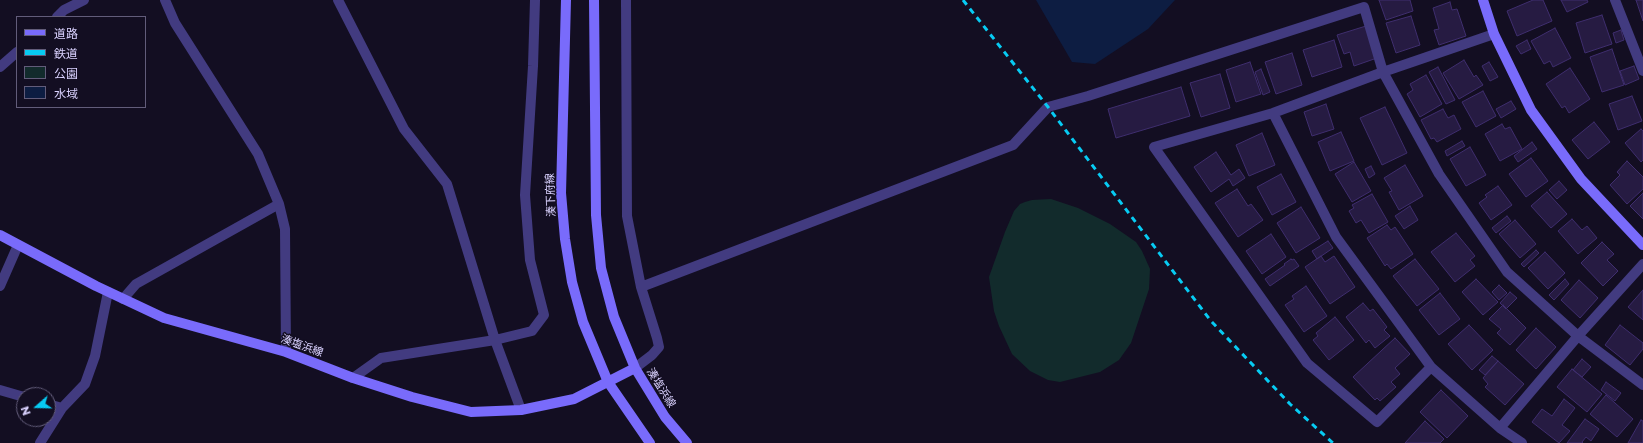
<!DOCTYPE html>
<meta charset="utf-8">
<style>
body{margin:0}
#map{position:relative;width:1643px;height:443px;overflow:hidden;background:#130e22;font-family:Montserrat,"Noto Sans JP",sans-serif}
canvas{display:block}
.legend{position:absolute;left:16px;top:16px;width:130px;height:92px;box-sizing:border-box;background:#130e22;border:1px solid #625c7a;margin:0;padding:5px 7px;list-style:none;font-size:12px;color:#d9d1fe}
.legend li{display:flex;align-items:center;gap:8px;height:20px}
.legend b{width:20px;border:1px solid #625c7a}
.north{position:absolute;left:16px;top:387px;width:40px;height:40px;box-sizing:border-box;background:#130e22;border:1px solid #625c7a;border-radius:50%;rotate:250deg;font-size:11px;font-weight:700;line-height:16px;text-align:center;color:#d9d1fe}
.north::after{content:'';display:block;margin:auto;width:14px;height:18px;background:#07cbf3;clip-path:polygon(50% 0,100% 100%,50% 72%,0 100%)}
</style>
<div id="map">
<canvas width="1643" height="443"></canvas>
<ul class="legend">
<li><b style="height:5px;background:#796bfb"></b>道路</li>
<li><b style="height:5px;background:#07cbf3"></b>鉄道</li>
<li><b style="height:11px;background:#122b2c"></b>公園</li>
<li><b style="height:11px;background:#0d1d42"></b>水域</li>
</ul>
<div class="north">N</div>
</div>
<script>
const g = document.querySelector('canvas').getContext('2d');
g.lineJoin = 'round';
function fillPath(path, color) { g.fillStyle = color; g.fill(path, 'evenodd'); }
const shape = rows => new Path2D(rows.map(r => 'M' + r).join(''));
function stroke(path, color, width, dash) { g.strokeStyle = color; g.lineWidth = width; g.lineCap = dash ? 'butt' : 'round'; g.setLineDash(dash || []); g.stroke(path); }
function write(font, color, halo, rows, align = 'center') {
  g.font = font + ' Montserrat,"Noto Sans JP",sans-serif'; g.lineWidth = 3; g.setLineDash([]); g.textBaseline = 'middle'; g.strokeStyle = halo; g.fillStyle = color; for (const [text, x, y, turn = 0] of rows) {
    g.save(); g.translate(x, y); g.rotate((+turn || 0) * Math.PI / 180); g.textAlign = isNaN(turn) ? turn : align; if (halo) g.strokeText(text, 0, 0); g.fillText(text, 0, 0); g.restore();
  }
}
fillPath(shape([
 [1051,199,1078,208,1110,224,1136,242,1142,251,1150,269,1149,289,1131,343,1119,360,1100,372,1060,382,1048,380,1030,371,1012,354,999,326,994,311,989,277,1005,232,1014,211,1020,204,1025,202,1032,200]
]), '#122b2c');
fillPath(shape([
 [1036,0,1175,0,1148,29,1095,64,1072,62]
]), '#0d1d42');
const building = shape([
 [1379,0,1410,0,1413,11,1386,20,1379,0],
 [1533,0,1543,0,1552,21,1517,36,1507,11,1533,0],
 [1561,0,1587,0,1588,2,1567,12,1561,0],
 [1636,0,1643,0,1643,21,1636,0],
 [1450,2,1452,10,1457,9,1466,36,1439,45,1434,30,1439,29,1433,8,1450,2],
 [1602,15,1612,44,1585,53,1576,23,1602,15],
 [1411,16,1420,45,1396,53,1386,23,1411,16],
 [1366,26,1377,58,1354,66,1350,52,1344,54,1337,35,1366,26],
 [1555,28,1571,58,1553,67,1550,61,1544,64,1531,41,1555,28],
 [1621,30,1624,40,1616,43,1613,33,1621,30],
 [1334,40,1342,67,1312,77,1303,50,1334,40],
 [1527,40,1531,49,1521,54,1516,46,1527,40],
 [1612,49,1624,85,1602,92,1590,57,1612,49],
 [1292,53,1302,85,1276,94,1265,62,1292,53],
 [1464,60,1474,77,1476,75,1483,85,1459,99,1443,73,1464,60],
 [1250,62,1261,94,1236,102,1226,70,1250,62],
 [1489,62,1498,77,1490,81,1482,66,1489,62],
 [1634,66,1639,79,1625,85,1620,71,1634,66],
 [1438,67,1455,100,1446,104,1429,72,1438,67],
 [1570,68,1590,99,1569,113,1565,106,1562,108,1546,84,1570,68],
 [1261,69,1270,92,1263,95,1255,72,1261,69],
 [1220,74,1230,108,1201,117,1190,83,1220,74],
 [1426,75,1442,104,1420,117,1407,94,1413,90,1410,84,1426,75],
 [1181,87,1190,116,1116,138,1108,109,1181,87],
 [1483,91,1496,116,1476,127,1462,102,1483,91],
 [1632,96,1642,121,1618,130,1609,104,1632,96],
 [1511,101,1516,109,1501,118,1496,109,1511,101],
 [1326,104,1334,129,1312,136,1304,112,1326,104],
 [1385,107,1407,153,1382,165,1360,118,1385,107],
 [1443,109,1448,118,1454,115,1461,129,1437,142,1434,138,1431,139,1421,120,1443,109],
 [1594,122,1610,142,1588,159,1572,140,1594,122],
 [1502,124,1505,129,1510,127,1522,149,1500,161,1485,134,1502,124],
 [1641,129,1643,131,1643,160,1641,162,1625,143,1641,129],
 [1341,132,1354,161,1330,171,1318,142,1341,132],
 [1262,133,1275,165,1249,176,1236,145,1262,133],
 [1462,141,1465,146,1447,156,1445,151,1462,141],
 [1532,142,1537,149,1518,162,1514,156,1532,142],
 [1470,147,1486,175,1466,186,1450,159,1470,147],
 [1216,152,1231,175,1239,169,1245,178,1233,186,1229,179,1211,192,1194,167,1216,152],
 [1531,158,1548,181,1526,197,1509,174,1531,158],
 [1627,161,1643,177,1643,189,1627,204,1610,185,1620,175,1617,172,1627,161],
 [1354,162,1371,191,1352,202,1335,174,1354,162],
 [1405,165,1423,196,1399,210,1389,192,1392,191,1384,178,1405,165],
 [1371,166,1375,174,1369,178,1365,169,1371,166],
 [1281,174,1296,202,1272,215,1257,187,1281,174],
 [1559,181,1567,190,1557,199,1549,190,1559,181],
 [1498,186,1512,205,1491,220,1479,203,1487,197,1485,195,1498,186],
 [1237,189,1248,206,1251,204,1263,220,1238,237,1215,203,1237,189],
 [1547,192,1567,214,1551,228,1531,206,1547,192],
 [1643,193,1643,219,1630,206,1643,193],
 [1372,194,1388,222,1369,233,1361,220,1356,223,1349,211,1354,208,1352,205,1372,194],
 [1410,206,1418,220,1404,229,1395,216,1410,206],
 [1301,207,1320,238,1296,253,1277,223,1301,207],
 [1507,216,1511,221,1496,233,1492,228,1507,216],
 [1572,219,1582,230,1587,226,1597,238,1578,254,1558,231,1572,219],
 [1515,220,1536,244,1520,258,1499,234,1515,220],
 [1387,225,1391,230,1395,227,1413,254,1391,269,1387,264,1385,266,1367,238,1387,225],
 [1456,233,1475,256,1470,260,1475,266,1455,282,1431,252,1456,233],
 [1271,234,1286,257,1262,274,1246,251,1271,234],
 [1328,241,1333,248,1317,259,1312,251,1328,241],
 [1602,242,1614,254,1607,260,1618,271,1603,286,1581,263,1602,242],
 [1536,250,1539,253,1524,267,1521,264,1536,250],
 [1545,252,1565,273,1548,289,1528,268,1545,252],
 [1321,256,1325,262,1334,256,1355,287,1330,304,1305,267,1321,256],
 [1291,259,1292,260,1294,259,1299,266,1270,286,1265,279,1285,265,1284,264,1291,259],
 [1415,259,1439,289,1417,306,1393,276,1415,259],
 [1476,279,1498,302,1483,315,1462,292,1476,279],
 [1565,279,1569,284,1554,300,1549,295,1565,279],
 [1579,280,1598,298,1580,318,1561,300,1579,280],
 [1499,285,1507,293,1499,300,1492,292,1499,285],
 [1306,286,1327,316,1304,332,1285,305,1294,299,1292,296,1306,286],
 [1643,290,1643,320,1628,307,1643,290],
 [1510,292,1517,298,1506,309,1500,303,1510,292],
 [1440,293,1460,319,1439,335,1419,310,1440,293],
 [1363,303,1370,311,1373,309,1387,327,1384,330,1390,336,1375,348,1369,340,1366,343,1346,317,1363,303],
 [1503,305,1526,328,1510,345,1497,333,1501,329,1489,319,1503,305],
 [1335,317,1354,340,1329,360,1313,340,1318,336,1316,333,1335,317],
 [1469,325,1493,350,1472,370,1448,344,1469,325],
 [1620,325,1643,343,1643,349,1630,365,1605,345,1620,325],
 [1536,328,1556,347,1536,369,1516,350,1536,328],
 [1395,338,1410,354,1395,368,1400,374,1391,382,1396,387,1380,401,1377,398,1375,400,1353,377,1395,338],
 [1492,356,1498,361,1485,375,1479,370,1492,356],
 [1582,359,1591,367,1582,377,1573,370,1582,359],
 [1498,361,1524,384,1505,405,1485,387,1488,384,1483,378,1498,361],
 [1572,369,1602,394,1587,412,1557,387,1572,369],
 [1606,382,1621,393,1615,401,1601,390,1606,382],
 [1441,390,1468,416,1447,438,1420,412,1441,390],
 [1606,395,1633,419,1617,437,1590,414,1606,395],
 [1564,399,1575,408,1562,425,1570,431,1559,443,1532,422,1542,409,1552,416,1564,399],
 [1585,419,1599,429,1591,441,1586,437,1582,442,1583,443,1567,443,1585,419],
 [1641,420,1643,421,1643,443,1628,443,1641,420],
 [1425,421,1444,439,1440,443,1405,443,1425,421]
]);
fillPath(building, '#261b42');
stroke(building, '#3f2e6e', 1);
stroke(shape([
 [165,0,175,23,258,154,279,204,285,229,286,352],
 [338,0,404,129,447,184,495,340,521,410],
 [626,0,627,216,641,287,657,338,659,347,652,355,635,368],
 [1615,0,1643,71],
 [57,17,64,10,84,0],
 [0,67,17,52],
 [1273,113,1336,237,1431,367,1500,428,1522,443],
 [0,286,18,245],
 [641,287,1013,145,1048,107,1088,96,1364,7,1383,72,1439,174,1507,272,1578,336,1643,385],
 [123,299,136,284,279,204],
 [1431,367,1377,422,1307,363,1154,147,1273,113,1383,72,1494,34],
 [353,378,381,358,495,340,532,331,544,315,530,260,525,195,533,66,535,0],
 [0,390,24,397],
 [48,404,62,408],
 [1500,428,1578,336,1643,264],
 [40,443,62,408,85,384,95,356,108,292]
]), '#423b80', 10);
stroke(shape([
 [566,0,561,193,565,239,572,282,583,322,608,382,650,443],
 [594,0,596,215,601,268,614,317,635,368,665,417,687,443],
 [1483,0,1494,34,1531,110,1581,179,1643,245],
 [0,235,96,286,164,318,286,352,353,378,412,397,471,412,521,410,574,399,635,368]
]), '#796bfb', 10);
stroke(shape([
 [963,0,1048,107,1211,321,1290,404,1333,443]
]), '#07cbf3', 3, [6, 5]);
write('11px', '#d9d1fe', '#130e22', [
 ["湊下府線",551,195,-92],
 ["湊塩浜線",302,346,20],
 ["湊塩浜線",661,388,58]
]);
</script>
